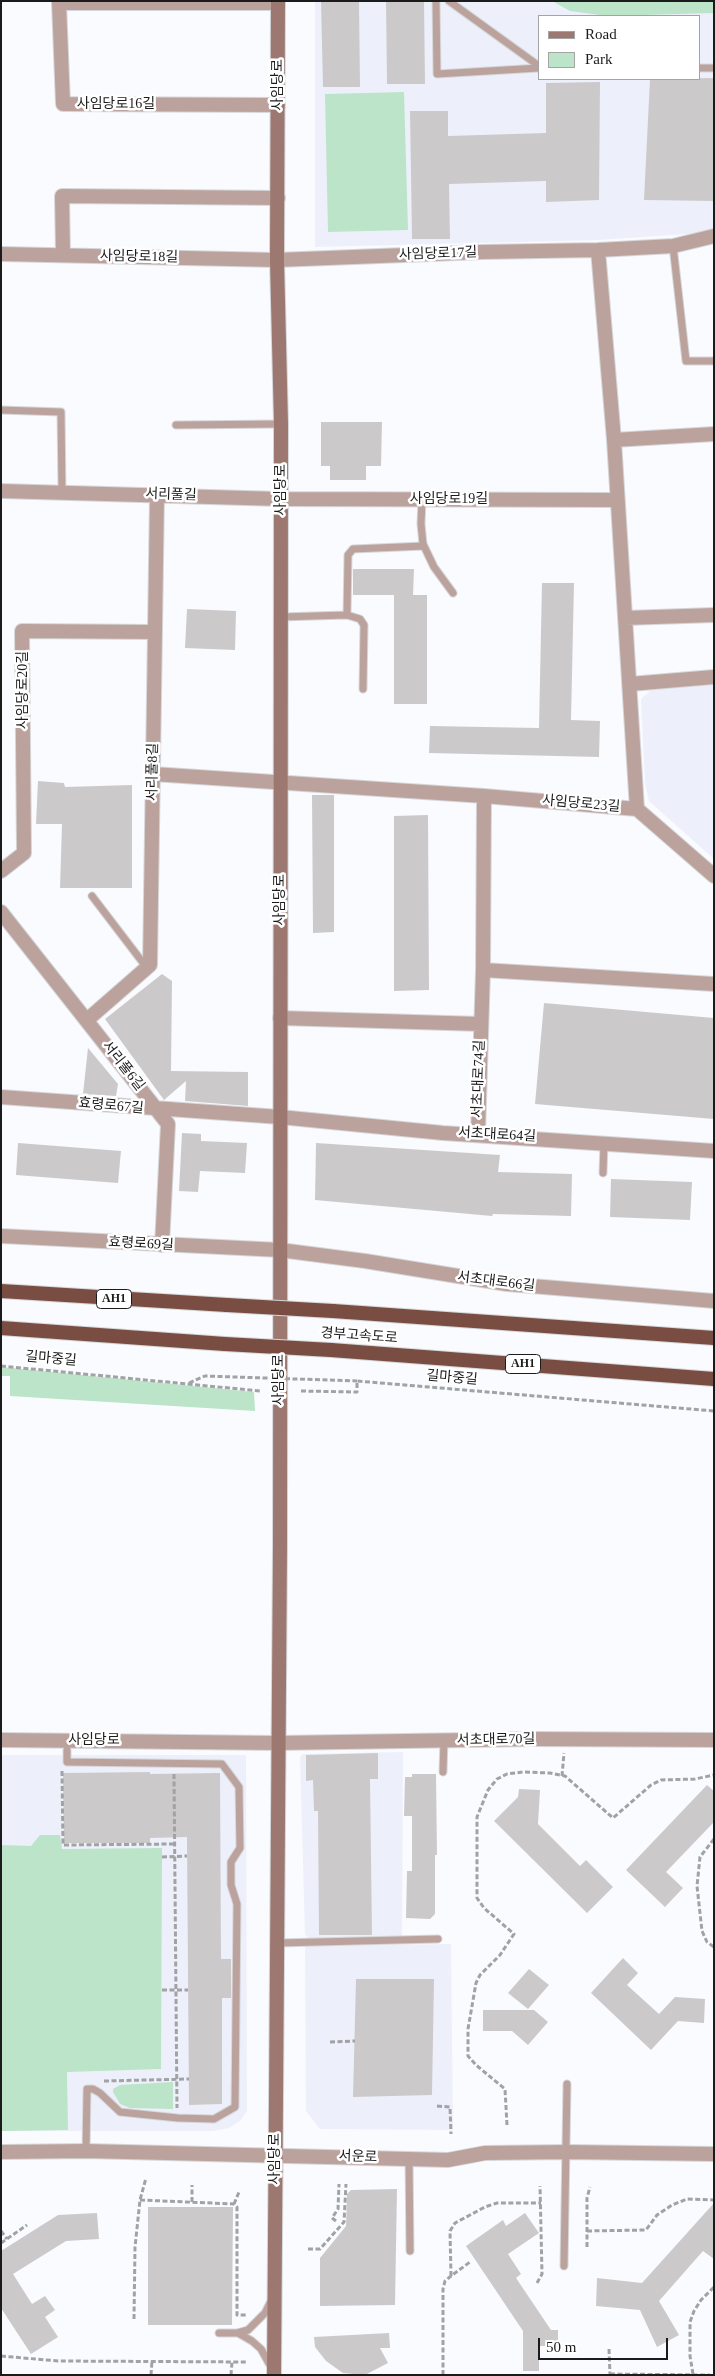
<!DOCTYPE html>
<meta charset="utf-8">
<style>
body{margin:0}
#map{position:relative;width:715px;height:2376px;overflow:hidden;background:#fafbfe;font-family:"Times New Roman",serif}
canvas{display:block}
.frame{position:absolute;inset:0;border:2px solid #1b1b1c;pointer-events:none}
.legend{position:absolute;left:538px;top:15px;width:162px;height:65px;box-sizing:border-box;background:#fff;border:1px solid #a4a4a4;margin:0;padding:6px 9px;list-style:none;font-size:15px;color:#1b1b1c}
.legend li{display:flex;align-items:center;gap:10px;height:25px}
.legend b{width:25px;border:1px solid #a4a4a4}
.scale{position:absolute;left:538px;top:2338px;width:130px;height:22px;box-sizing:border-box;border:2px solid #1b1b1c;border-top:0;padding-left:6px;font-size:15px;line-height:18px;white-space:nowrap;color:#1b1b1c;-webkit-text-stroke:4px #fff;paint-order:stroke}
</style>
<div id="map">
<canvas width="715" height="2376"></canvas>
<div class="frame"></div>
<ul class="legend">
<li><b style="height:6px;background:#9c7870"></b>Road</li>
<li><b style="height:14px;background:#bce4c8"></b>Park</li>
</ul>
<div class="scale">50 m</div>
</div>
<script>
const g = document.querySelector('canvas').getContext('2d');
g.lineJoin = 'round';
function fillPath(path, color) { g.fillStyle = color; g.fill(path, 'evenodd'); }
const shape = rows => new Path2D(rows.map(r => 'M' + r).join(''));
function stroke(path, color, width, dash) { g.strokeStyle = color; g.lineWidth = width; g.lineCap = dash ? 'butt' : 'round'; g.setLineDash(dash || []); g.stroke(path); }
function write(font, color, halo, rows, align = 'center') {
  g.font = font + ' "Times New Roman","Noto Sans KR",serif'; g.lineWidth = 5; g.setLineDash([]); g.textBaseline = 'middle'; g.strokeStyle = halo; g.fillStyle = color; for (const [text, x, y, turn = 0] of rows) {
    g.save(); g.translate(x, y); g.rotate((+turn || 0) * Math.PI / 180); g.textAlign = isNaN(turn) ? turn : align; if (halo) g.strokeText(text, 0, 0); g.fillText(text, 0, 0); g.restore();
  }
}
fillPath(shape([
 [315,1,714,1,714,230,701,233,598,240,315,247],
 [539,16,699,16,699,79,539,79],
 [714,685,714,859,649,801,645,783,641,699,651,690],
 [403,1752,402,1937,309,1939,305,1934,300,1757,303,1754],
 [1,1755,246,1755,247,2111,240,2121,229,2128,212,2131,1,2131],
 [451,1944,453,2130,320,2129,306,2111,305,1946]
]), '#edf0fb');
fillPath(shape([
 [552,1,714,1,714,13,607,16,570,11],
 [404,92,408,230,328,232,325,94],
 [1,1367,254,1392,255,1411,10,1396,10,1376,1,1376],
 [40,1835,60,1835,62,1849,162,1848,161,2069,67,2072,68,2130,1,2131,1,1845,31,1846],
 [173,2082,173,2109,130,2108,120,2104,113,2092,113,2089,120,2085]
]), '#bce4c8');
fillPath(shape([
 [321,1,359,1,360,87,323,87],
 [386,1,424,1,425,84,387,84],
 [714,78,714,201,644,200,650,79],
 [600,82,599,200,546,202,546,181,449,184,450,239,412,239,410,111,448,111,448,136,546,133,546,83],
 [321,422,382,422,381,466,366,466,366,480,330,480,330,466,321,466],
 [353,569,414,569,413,595,427,595,427,704,394,704,394,595,353,595],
 [542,583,574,583,571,720,600,721,599,757,429,753,430,726,539,728],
 [187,609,236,611,235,650,185,648],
 [38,781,64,783,65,787,132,785,132,888,60,888,62,824,36,824],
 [312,795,334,795,334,932,313,933],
 [428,815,429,990,394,991,394,816],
 [162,974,172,981,171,1071,248,1072,248,1106,185,1101,186,1081,164,1100,105,1019],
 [544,1003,714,1018,714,1119,535,1104],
 [88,1048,118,1084,116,1096,83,1094],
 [182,1133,201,1134,201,1141,247,1143,245,1173,200,1171,198,1192,179,1191],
 [18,1143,121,1151,118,1183,16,1175],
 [316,1143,500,1155,498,1172,572,1174,571,1216,493,1214,492,1216,315,1200],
 [611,1179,692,1182,690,1220,610,1217],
 [378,1753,378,1779,370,1779,372,1935,319,1935,318,1811,314,1811,313,1780,306,1781,306,1755],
 [150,1772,150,1774,220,1773,221,1959,231,1959,231,1998,222,1998,222,2104,189,2105,187,1837,150,1838,150,1843,64,1843,63,1773],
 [412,1774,436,1774,437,1855,435,1855,435,1914,430,1919,406,1918,407,1871,412,1871,412,1816,404,1816,405,1777,412,1777],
 [707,1785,714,1791,714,1822,666,1872,683,1888,665,1907,626,1870],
 [519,1789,540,1790,538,1824,580,1866,586,1860,613,1887,587,1913,494,1821,518,1797],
 [623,1958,638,1973,627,1985,659,2014,675,1997,705,1999,704,2023,678,2021,651,2050,591,1993],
 [529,1969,549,1985,528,2009,508,1993],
 [356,1979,434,1979,432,2095,353,2097],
 [483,2010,534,2010,548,2022,528,2045,512,2031,483,2031],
 [397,2189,395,2305,320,2306,320,2258,346,2226,347,2194,351,2190],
 [714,2203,714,2259,703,2251,659,2301,679,2335,657,2347,640,2310,596,2306,597,2278,642,2283],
 [148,2207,233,2207,232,2325,148,2325],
 [97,2213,99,2239,66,2241,13,2274,32,2304,45,2296,55,2310,45,2317,58,2337,31,2354,1,2308,1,2251,58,2215],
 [525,2213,539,2233,508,2254,521,2274,516,2278,551,2330,558,2330,558,2346,539,2346,539,2371,523,2371,523,2331,466,2246,503,2220,506,2226],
 [389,2333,390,2348,380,2348,388,2363,365,2375,343,2373,326,2361,315,2347,314,2337]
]), '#ccc9cb');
const service = shape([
 [436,1,437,74,539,68],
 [449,1,539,66],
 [699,68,714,68],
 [673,246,686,361,714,361],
 [1,410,61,412,62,492],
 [176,425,281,424],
 [422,499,421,524,423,544,434,567,453,593],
 [347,615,348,555,353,549,424,546],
 [280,617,347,615,360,619,364,625,363,689],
 [92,896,147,968],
 [603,1173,604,1143],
 [67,1750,67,1762,222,1764,239,1787,240,1848,231,1862,231,1885,237,1904,235,2107,214,2119,178,2118,120,2112,100,2093,93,2089,87,2089,86,2151],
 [443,1772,444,1740],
 [277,1943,438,1939],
 [409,2158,410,2251],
 [564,2266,567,2084],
 [219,2333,237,2333,248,2330,265,2313,271,2301],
 [238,2333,252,2341,261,2349,271,2367]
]);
const minor = shape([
 [278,105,63,104,59,3,278,3],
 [598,250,614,440,637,809],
 [1,254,277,260,482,252,598,250,673,246,714,236],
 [63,255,62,196,278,198],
 [614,440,714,434],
 [1,491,280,499,617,500],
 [625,618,714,615],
 [630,684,714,677],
 [153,774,484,796,637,809,714,876],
 [1,871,24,853,22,631,155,632],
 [1,912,168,1124,162,1245],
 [483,970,714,984],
 [280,1018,481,1024],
 [87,1020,150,965,157,495],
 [1,1097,280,1117,443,1133,714,1151],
 [478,1133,483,970,484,796],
 [1,1236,280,1250,365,1261,507,1284,714,1301],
 [1,1740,277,1743,533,1739,714,1740]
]);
const tertiary = shape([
 [1,2152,86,2151,448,2160,485,2153,567,2152,714,2154]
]);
const secondary = shape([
 [274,2375,280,1546,281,424,277,260,278,1]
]);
const trunk = shape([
 [1,1291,227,1305],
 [333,1311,714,1338],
 [1,1328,225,1344],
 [331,1350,714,1379]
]);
stroke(service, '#d6d7da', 9);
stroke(minor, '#d6d7da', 16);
stroke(tertiary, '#d6d7da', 16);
stroke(secondary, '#d6d7da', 16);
stroke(trunk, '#d6d7da', 16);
stroke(shape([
 [1,1366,260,1391],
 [301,1391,357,1392,357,1381,714,1411],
 [62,1771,63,1845,175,1844],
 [174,1774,177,2108],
 [562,1776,564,1753],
 [714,1839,700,1857,697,1886,702,1931,707,1942,714,1947],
 [162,1857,187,1856],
 [162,1990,188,1990],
 [330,2042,355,2041],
 [104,2081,189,2079],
 [437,2106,450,2107,451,2134],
 [507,2125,505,2089,476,2065,468,2056,468,2029,476,1983,480,1975,500,1955,514,1934,484,1908,477,1898,477,1817,488,1790,497,1779,507,1774,523,1772,550,1773,565,1776,613,1818,651,1785,661,1780,695,1779,714,1775],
 [140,2200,234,2204,237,2207,237,2315,247,2315],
 [192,2202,192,2185],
 [234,2204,239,2192],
 [336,2221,332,2218,338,2209,339,2184],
 [1,2231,7,2239],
 [587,2231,646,2230,657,2215,672,2205,687,2199,714,2200],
 [1,2243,27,2225],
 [587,2247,587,2198,590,2187],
 [308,2249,320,2249,344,2222,346,2184],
 [451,2276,450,2231,455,2223,485,2207,497,2203,541,2203],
 [537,2283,542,2274,540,2186],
 [134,2319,135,2247,140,2200,146,2178],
 [609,2349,610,2375],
 [1,2356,58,2361,248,2362],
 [610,2374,710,2375],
 [693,2374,690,2356,690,2322,694,2311,701,2300,714,2287],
 [151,2375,152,2361],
 [231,2375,232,2362],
 [443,2375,443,2289,445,2281,451,2276,470,2262]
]), '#a1a2a4', 3, [5, 2.5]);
stroke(service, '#bca29d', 7);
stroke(minor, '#bca29d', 14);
stroke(tertiary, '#bca29d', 14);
stroke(secondary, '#9c7870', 14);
stroke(trunk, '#7a4d42', 14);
const trunkBridge = shape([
 [227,1305,333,1311],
 [225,1344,331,1350]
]);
stroke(trunkBridge, '#d6d7da', 16, []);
stroke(shape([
 [189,1383,205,1376,357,1381]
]), '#a1a2a4', 3, [5, 2.5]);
stroke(trunkBridge, '#7a4d42', 14);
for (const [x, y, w] of [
 [114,1299,35],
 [523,1364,35]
]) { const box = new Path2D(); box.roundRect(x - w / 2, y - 9.5, w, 19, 4); g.fillStyle = '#fff'; g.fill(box); stroke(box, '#1b1b1c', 1); }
write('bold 12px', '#1b1b1c', null, [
 ["AH1",114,1299],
 ["AH1",523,1364]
]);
write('14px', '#1b1b1c', '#fff', [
 ["사임당로",278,85,-90],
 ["사임당로16길",116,104],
 ["사임당로17길",438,254,-2],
 ["사임당로18길",139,257,1],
 ["사임당로",281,490,-90],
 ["서리풀길",171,495,2],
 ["사임당로19길",449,499],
 ["사임당로20길",23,690,-90],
 ["서리풀8길",153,772,-89],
 ["사임당로23길",581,804,5],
 ["사임당로",280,900,-90],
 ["서리풀6길",123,1066,52],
 ["서초대로74길",479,1079,-88],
 ["효령로67길",111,1106,5],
 ["서초대로64길",497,1135,3],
 ["효령로69길",141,1244,3],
 ["서초대로66길",496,1282,7],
 ["경부고속도로",359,1336,4],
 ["길마중길",51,1359,5],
 ["길마중길",452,1378,5],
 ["사임당로",279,1380,-90],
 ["사임당로",94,1740],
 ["서초대로70길",496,1740,-1],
 ["서운로",358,2157,2],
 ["사임당로",275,2159,-90]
]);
</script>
